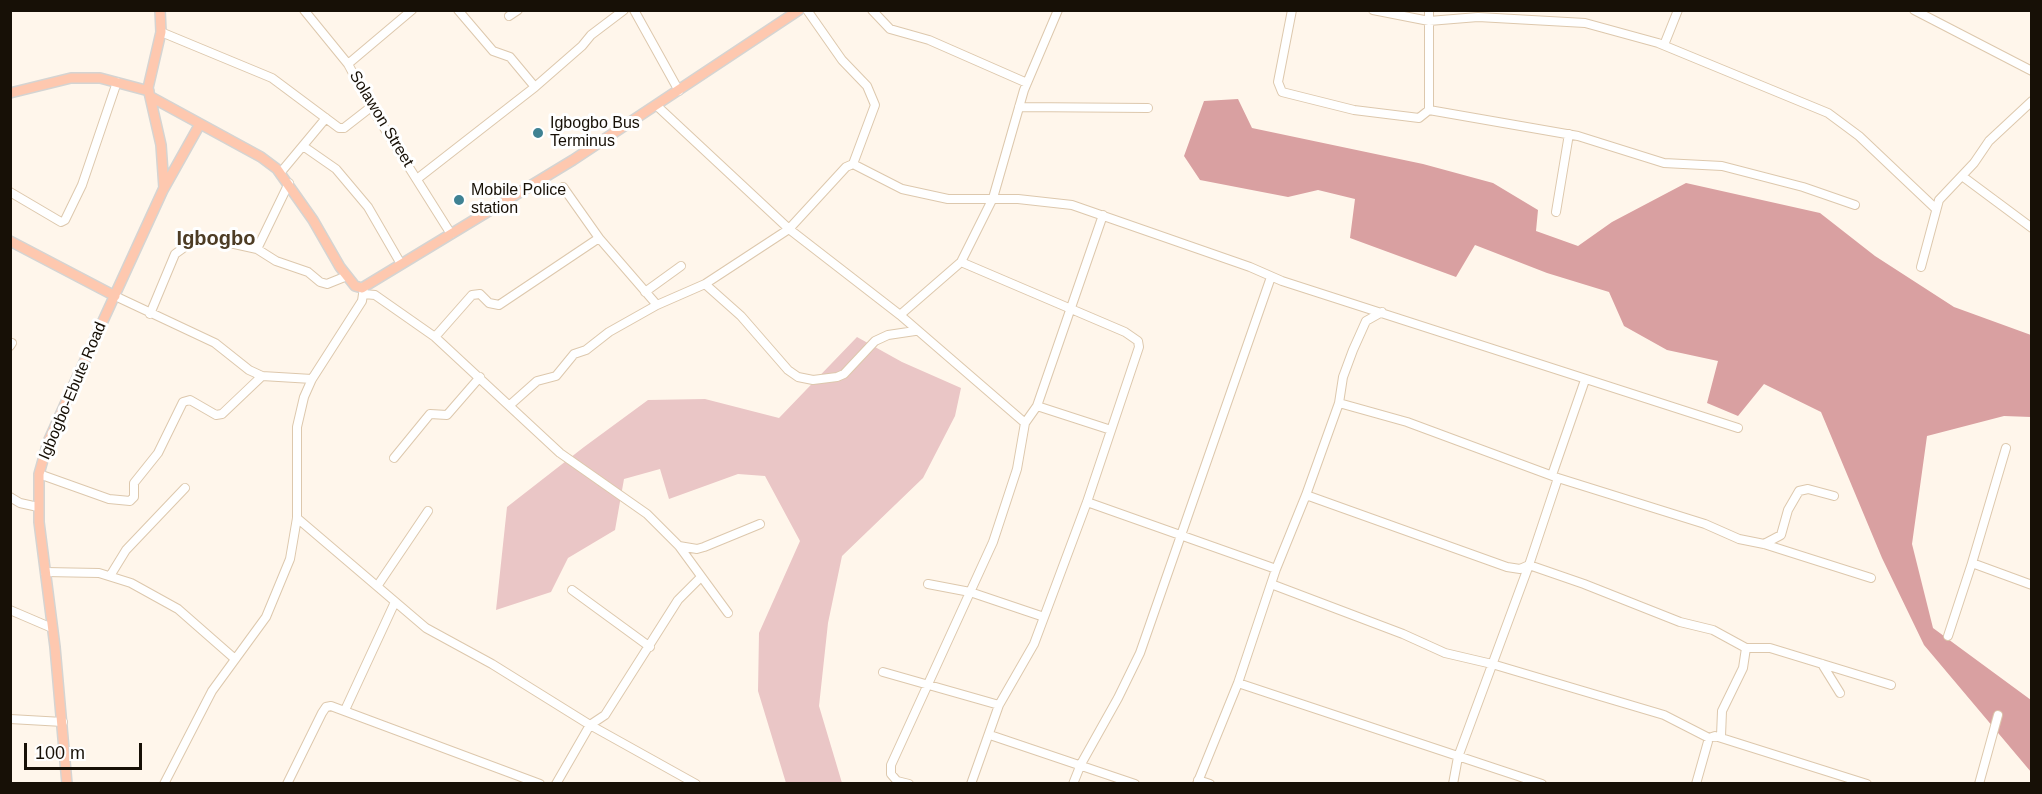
<!DOCTYPE html>
<style>
body{margin:0}
#map{position:relative;width:2042px;height:794px;overflow:hidden;background:#fff6eb;font-family:Helvetica,sans-serif}
canvas{display:block}
.frame{position:absolute;inset:0;border:12px solid #171006;pointer-events:none}
.scale{position:absolute;left:24px;top:743px;width:118px;height:27px;box-sizing:border-box;border:3px solid #171006;border-top:0;padding-left:8px;font-size:18px;line-height:21px;white-space:nowrap;color:#171006;-webkit-text-stroke:4px #fff;paint-order:stroke}
</style>
<div id="map">
<canvas width="2042" height="794"></canvas>
<div class="frame"></div>
<div class="scale">100 m</div>
</div>
<script>
const g = document.querySelector('canvas').getContext('2d');
g.lineJoin = 'round';
function fillPath(path, color) { g.fillStyle = color; g.fill(path, 'evenodd'); }
const shape = rows => new Path2D(rows.map(r => 'M' + r).join(''));
function stroke(path, color, width, dash) { g.strokeStyle = color; g.lineWidth = width; g.lineCap = dash ? 'butt' : 'round'; g.setLineDash(dash || []); g.stroke(path); }
function write(font, color, halo, rows, align = 'center') {
  g.font = font + ' Helvetica,sans-serif'; g.lineWidth = 6; g.setLineDash([]); g.textBaseline = 'middle'; g.strokeStyle = halo; g.fillStyle = color; for (const [text, x, y, turn = 0] of rows) {
    g.save(); g.translate(x, y); g.rotate((+turn || 0) * Math.PI / 180); g.textAlign = isNaN(turn) ? turn : align; if (halo) g.strokeText(text, 0, 0); g.fillText(text, 0, 0); g.restore();
  }
}
fillPath(shape([
 [857,337,902,362,961,388,955,416,923,478,842,556,828,623,819,706,842,783,786,783,758,691,759,633,800,541,765,476,738,474,669,499,660,469,624,479,615,530,568,558,551,592,496,610,507,507,584,447,648,400,705,399,779,418]
]), '#eac6c6');
fillPath(shape([
 [1238,99,1252,128,1423,164,1493,183,1538,210,1536,231,1578,246,1612,222,1686,183,1820,213,1875,256,1954,307,2031,335,2031,417,2004,416,1927,436,1912,544,1933,628,2031,700,2031,772,1924,645,1882,558,1821,412,1764,384,1738,416,1707,403,1718,361,1667,350,1624,326,1609,292,1547,273,1475,245,1456,277,1350,238,1355,199,1318,190,1288,197,1200,180,1184,156,1204,101]
]), '#d9a0a1');
const minor = shape([
 [304,10,348,64,371,107,451,234],
 [458,10,493,51,510,57,535,87],
 [634,10,679,91],
 [807,10,842,60,867,86,875,105,853,164],
 [872,10,890,29,929,40,1027,83],
 [1292,10,1278,82,1282,92,1354,110,1419,118,1429,110],
 [1373,10,1429,21,1478,17,1585,23,1658,43,1828,113,1859,136,1935,208],
 [1914,10,2032,71],
 [509,16,518,10],
 [161,32,272,78,339,128,344,128,371,107],
 [1664,45,1678,10],
 [348,64,412,10],
 [656,105,789,229,900,315,1025,423],
 [1019,107,1148,108],
 [1429,110,1578,136,1664,163,1722,166,1803,187,1855,205],
 [1429,110,1429,10],
 [303,146,336,169,368,207,401,264],
 [281,172,326,118],
 [1962,176,2032,228],
 [417,179,535,87,582,46,591,35,624,10],
 [563,187,599,238],
 [10,192,61,222,65,220,82,185,117,82],
 [1556,212,1569,134],
 [257,249,276,261,308,272,320,282,327,284,347,276],
 [961,262,1125,332,1138,341,1139,347,1087,502,1034,644,999,705,971,784],
 [1921,267,1939,200,1974,163,1989,141,2032,101],
 [705,284,741,316,788,370,798,377,813,380,837,377,844,374,875,341,888,335,915,331],
 [645,292,681,266],
 [364,294,375,295,435,337,560,453,647,514,679,546,728,613],
 [115,296,215,343,249,370,262,376,312,379],
 [150,314,175,254,193,241,207,238,257,249,289,183],
 [900,315,961,262,993,198,1024,90,1058,10],
 [435,337,472,295,480,294,489,303,499,305,599,238,657,305],
 [10,346,12,343],
 [1339,403,1407,422,1558,478,1705,524,1739,539,1764,544,1871,578],
 [510,405,537,381,556,376,574,354,586,350,609,332,657,305,705,284,789,229,846,167,853,164,902,189,948,199,1018,199,1072,205,1250,267,1282,281,1738,428],
 [1037,406,1103,215],
 [2006,448,1972,563,2032,585],
 [394,458,430,414,447,415,480,377],
 [39,474,109,499,130,501,134,497,134,483,158,453,183,402,190,400,216,415,222,414,262,376],
 [1552,475,1585,380],
 [1306,495,1507,567,1520,569,1529,565,1584,584,1680,622,1713,630,1746,648,1770,648,1891,685],
 [10,497,20,503,38,507],
 [1087,502,1276,569],
 [297,518,426,628,492,664,590,725,696,784],
 [1764,544,1781,535,1788,510,1799,491,1808,489,1834,496],
 [679,546,697,549,704,547,760,524],
 [45,572,99,573,131,583,178,609,235,659],
 [110,576,126,550,185,488],
 [928,584,970,592,1044,617],
 [1271,584,1403,634,1445,653,1492,664,1664,715,1709,738],
 [378,585,428,511],
 [572,590,650,647],
 [10,610,52,628],
 [1948,636,1972,563],
 [1822,664,1840,693],
 [883,672,999,705],
 [1238,683,1542,784],
 [345,710,395,602],
 [10,719,63,722],
 [990,735,1135,784],
 [1721,736,1722,711,1743,668,1746,648],
 [1198,780,1210,784],
 [164,784,212,691,266,617,290,559,297,518,297,427,304,397,312,379,362,301,364,287],
 [287,784,322,713,326,707,331,706,540,784],
 [556,784,590,725,605,715,678,600,701,577],
 [909,784,897,781,891,774,891,765,993,542,1017,469,1025,423,1037,406,1111,430],
 [1073,784,1081,764,1118,698,1140,653,1271,277],
 [1197,784,1238,683,1276,569,1306,495,1339,403,1343,377,1353,350,1366,321,1382,312],
 [1453,784,1458,757,1529,565,1558,478],
 [1696,784,1709,738,1715,736,1867,784],
 [1979,784,1998,715]
]);
const major = shape([
 [160,10,161,32,148,88,161,145,164,188],
 [10,93,71,78,100,78,149,91],
 [151,97,261,157,277,169,313,220,340,267,355,286,362,288,573,160,799,10],
 [10,241,115,296],
 [67,784,55,647,39,522,39,474,48,442,75,382,163,190,200,124]
]);
stroke(minor, '#ddc8ad', 10);
stroke(major, '#d5d4d2', 12);
stroke(minor, '#fff', 8);
stroke(major, '#fec8af', 9);
for (const [x, y, r, color] of [
 [538,133,6,"#3f8293"],
 [459,200,6,"#3f8293"]
]) { const dot = new Path2D(); dot.arc(x, y, r, 0, 2 * Math.PI); g.fillStyle = color; g.fill(dot); stroke(dot, '#fff', 2); }
write('16px', '#171006', '#fff', [
 ["Solawon Street",381,119,59],
 ["Igbogbo-Ebute Road",73,391,-67]
]);
write('16px', '#171006', '#fff', [
 ["Igbogbo Bus",550,124],
 ["Terminus",550,142],
 ["Mobile Police",471,191],
 ["station",471,209]
], 'left');
write('bold 20px', '#4d3c24', '#fff', [
 ["Igbogbo",216,239]
]);
</script>
